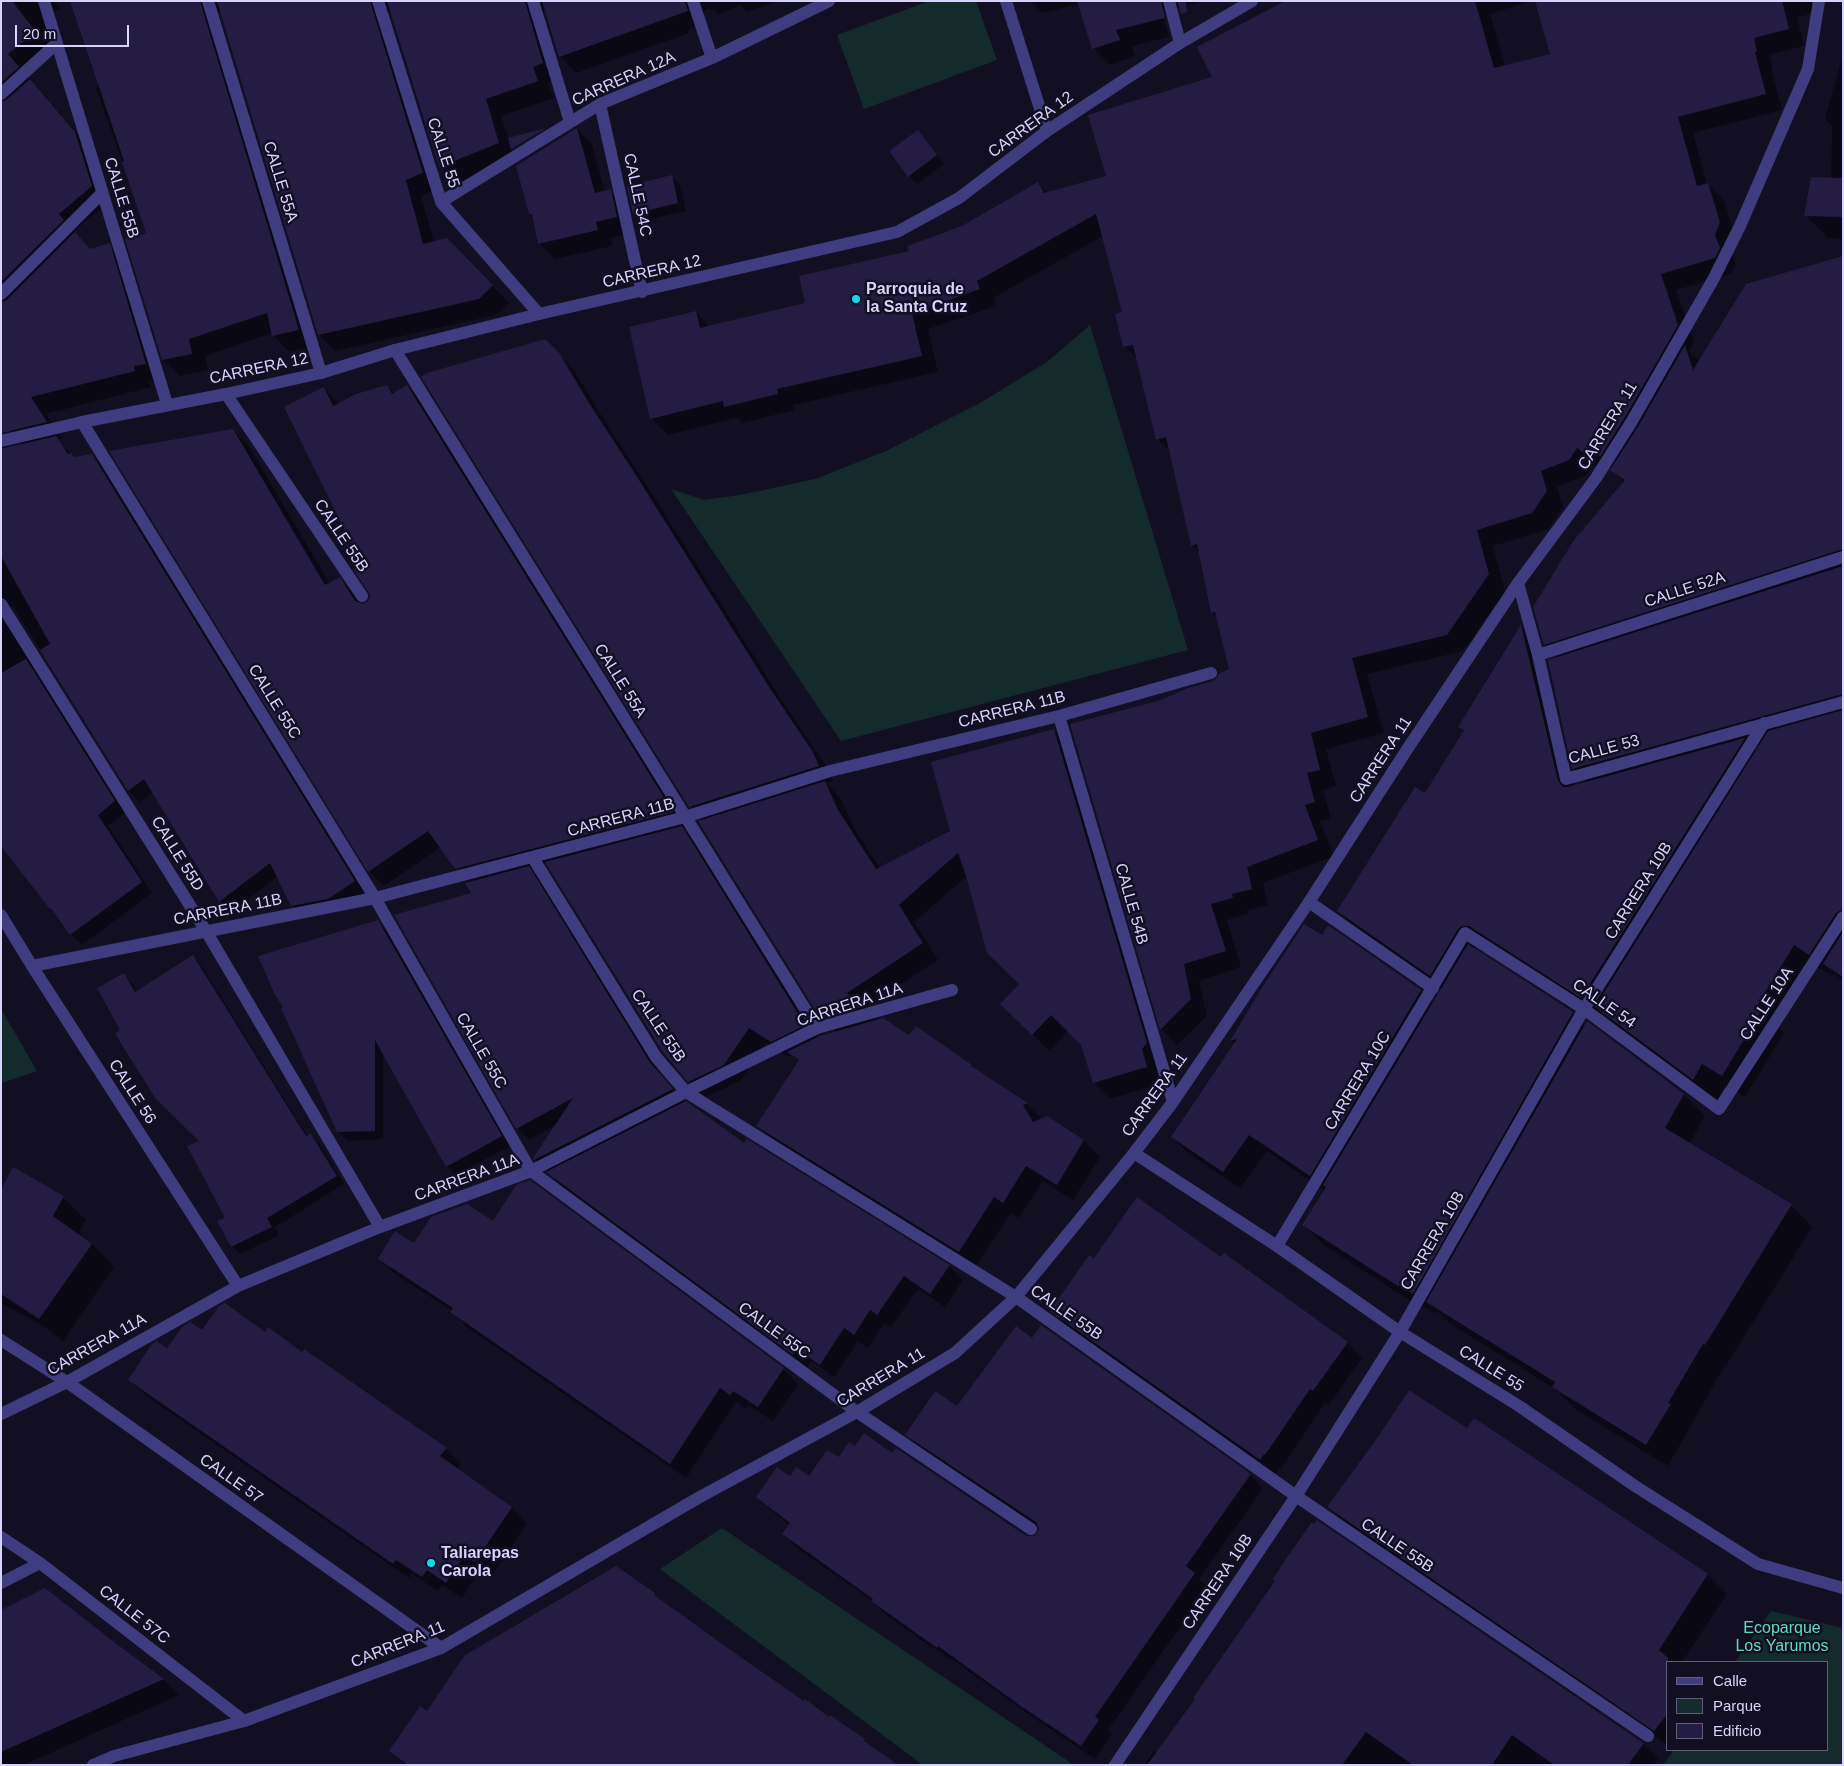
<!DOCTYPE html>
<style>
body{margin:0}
#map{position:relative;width:1844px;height:1766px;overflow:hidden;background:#130f23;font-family:Arial,sans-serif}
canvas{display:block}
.frame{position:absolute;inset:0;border:2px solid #d8d3fd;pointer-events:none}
.legend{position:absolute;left:1666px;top:1661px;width:162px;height:90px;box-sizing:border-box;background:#130f23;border:1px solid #625d7a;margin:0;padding:6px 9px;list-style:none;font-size:15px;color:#d8d3fd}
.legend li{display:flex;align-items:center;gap:10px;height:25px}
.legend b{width:25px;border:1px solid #625d7a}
.scale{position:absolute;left:15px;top:25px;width:114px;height:22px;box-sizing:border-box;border:2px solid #d8d3fd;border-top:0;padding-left:6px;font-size:15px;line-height:18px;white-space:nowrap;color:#d8d3fd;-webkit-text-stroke:4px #130f23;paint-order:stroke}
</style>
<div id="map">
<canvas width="1844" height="1766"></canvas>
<div class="frame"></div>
<ul class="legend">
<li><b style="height:6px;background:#3f3d7f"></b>Calle</li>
<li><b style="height:14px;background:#132c2b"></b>Parque</li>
<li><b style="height:14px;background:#241c43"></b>Edificio</li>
</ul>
<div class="scale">20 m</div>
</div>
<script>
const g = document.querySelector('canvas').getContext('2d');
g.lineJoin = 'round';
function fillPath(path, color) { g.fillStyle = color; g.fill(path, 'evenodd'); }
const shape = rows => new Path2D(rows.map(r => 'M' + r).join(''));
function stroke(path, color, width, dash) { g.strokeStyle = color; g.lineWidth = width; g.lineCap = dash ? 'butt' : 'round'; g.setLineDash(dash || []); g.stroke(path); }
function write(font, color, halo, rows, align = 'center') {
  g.font = font + ' Arial,sans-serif'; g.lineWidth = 5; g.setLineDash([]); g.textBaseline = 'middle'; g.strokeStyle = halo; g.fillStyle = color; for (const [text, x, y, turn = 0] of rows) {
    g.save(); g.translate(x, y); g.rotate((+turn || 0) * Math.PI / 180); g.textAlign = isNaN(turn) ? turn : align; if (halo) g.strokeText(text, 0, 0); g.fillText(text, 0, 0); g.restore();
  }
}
fillPath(shape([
 [929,1,976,1,997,60,864,109,837,35],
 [1090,325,1188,650,841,741,671,489,704,500,740,495,815,479,886,451,980,403,1047,362],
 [1,1009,37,1071,1,1083],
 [722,1528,1074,1765,923,1765,660,1569],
 [1771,1611,1843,1628,1843,1765,1663,1765,1674,1750,1828,1750,1828,1662,1735,1662]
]), '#132c2b');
fillPath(shape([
 [1,1,54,1,60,9,55,11,52,17,59,43,23,71,91,149,108,203,74,231,91,250,109,245,125,261,162,380,150,382,151,387,46,414,62,438,57,439,75,458,92,455,103,466,365,892,339,910,303,917,292,906,278,876,231,912,220,901,153,792,140,802,129,791,14,608,12,606,4,612,125,813,108,826,152,893,82,945,71,934,1,842,1,461,24,445,1,420],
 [73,1,777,1,747,12,740,5,719,15,714,10,707,9,701,16,702,23,688,30,689,33,576,73,560,57,546,11,541,15,559,79,548,83,554,98,501,116,515,160,456,183,440,166,391,10,386,15,439,189,421,196,434,242,464,256,509,303,496,315,335,351,319,334,221,11,216,15,315,346,289,352,272,333,205,356,208,370,180,376,163,360,148,234,96,87,100,85],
 [1030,1,1202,1,1163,13,1169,37,1132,46,1135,56,1110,65,1093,48,1079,4,1042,13],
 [1288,1,1530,1,1490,14,1505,66,1552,54,1536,1,1812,1,1815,13,1797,17,1804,46,1769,55,1773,68,1771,68,1782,110,1693,133,1707,184,1724,200,1736,239,1731,252,1736,265,1731,274,1676,290,1694,342,1689,351,1700,362,1843,257,1843,982,1834,973,1832,976,1817,967,1779,1028,1784,1033,1745,1097,1725,1085,1716,1101,1619,1029,1602,1012,1600,1015,1476,947,1474,950,1572,1013,1585,1026,1684,1095,1705,1116,1689,1144,1791,1205,1812,1227,1726,1366,1725,1365,1668,1466,1575,1409,1554,1388,1449,1323,1436,1310,1434,1313,1420,1305,1419,1306,1325,1246,1304,1225,1325,1191,1267,1151,1240,1188,1189,1154,1172,1137,1235,1045,1231,1041,1264,987,1322,937,1328,927,1421,991,1433,1004,1442,989,1356,929,1338,911,1425,795,1465,732,1460,727,1522,627,1539,645,1573,787,1588,783,1573,768,1559,658,1545,644,1625,483,1612,470,1613,469,1611,467,1603,470,1594,464,1585,476,1557,487,1563,508,1548,529,1493,546,1505,591,1463,651,1367,674,1384,733,1326,749,1336,786,1323,790,1331,818,1320,821,1334,856,1263,883,1268,905,1247,910,1248,914,1227,920,1241,967,1199,981,1207,1016,1177,1045,1161,1029,1071,725,1161,701,1214,682,1231,670,1218,618,1212,612,1200,552,1192,545,1171,453,1157,439,1138,360,1125,346,1123,313,1103,236,993,298,996,306,928,329,938,372,793,405,794,410,742,423,737,418,668,435,651,418,696,312,710,327,806,304,962,227,1038,183,1048,194,1108,177,1214,78],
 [1762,744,1757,751,1753,747],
 [1843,53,1843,239,1828,238,1806,216,1831,179,1832,126,1825,119],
 [577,129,592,144,605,192,610,191,626,206,632,233,611,238,612,246,555,259,539,243,534,218,530,214],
 [918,131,944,164,917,184,909,176],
 [671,176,680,185,686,211,642,221,634,213],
 [545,341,574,370,606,423,649,489,786,707,828,769,833,781,826,783,841,799,854,828,880,868,951,831,1054,731,1070,747,1163,1083,1110,1099,1094,1083,1083,1045,1068,1031,1049,1051,1018,1020,1020,985,968,875,914,922,938,960,866,1007,879,1020,909,1037,916,1028,971,1066,977,1072,1027,1104,1043,1120,1047,1118,1084,1141,1100,1157,1073,1200,1043,1181,1019,1218,1011,1213,975,1267,774,1142,757,1126,799,1062,792,1055,788,1057,766,1043,740,1081,705,1097,689,1081,547,863,529,868,540,880,661,1075,685,1103,745,1145,949,1266,963,1280,945,1307,918,1289,891,1327,884,1323,868,1348,858,1341,834,1377,811,1361,807,1367,562,1186,535,1159,556,1125,529,1140,517,1128,470,883,456,868,441,847,384,886,369,871,233,430,248,445,330,584,340,579,354,594,362,605,370,601,371,595,324,388,339,404,387,386,395,394,407,387,422,402,687,827,682,828,698,844,818,1038,836,1032,822,1018,704,821,690,806],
 [378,922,387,931,510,1146,456,1175,447,1166,383,1053,383,1139,348,1141,338,1132],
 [193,957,201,965,308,1137,311,1135,319,1143,344,1184,275,1227,279,1235,240,1254,232,1246,226,1218,201,1141,122,1030,124,975,132,983,137,992],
 [1,1192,63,1197,86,1220,78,1235,92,1244,114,1267,63,1341,43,1326,1,1303],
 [414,1245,783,1369,798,1384,773,1421,748,1405,746,1409,736,1402,686,1478,467,1327,452,1311,394,1273,379,1258],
 [1222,1259,1347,1342,1362,1358,1329,1405,1325,1403,1281,1469,1280,1468,1275,1474,1067,1326,1052,1311,1094,1260],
 [202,1332,266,1334,303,1354,446,1449,461,1464,457,1470,512,1508,527,1523,491,1577,480,1570,462,1598,442,1585,438,1591,412,1574,409,1578,145,1395,129,1380,167,1350],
 [957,1408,1250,1475,1263,1488,1199,1579,1208,1587,1108,1730,1112,1734,1095,1759,1037,1720,952,1659,951,1660,886,1615,873,1601,797,1548,784,1534,790,1525,771,1510,758,1497,790,1478,810,1478,855,1448,892,1455,1026,1537,1031,1538,1038,1535,1041,1529,920,1448,907,1434],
 [1474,1420,1708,1575,1727,1594,1682,1662,1668,1662,1668,1745,1348,1526,1328,1507,1467,1430],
 [1317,1522,1644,1744,1658,1758,1653,1765,1144,1765,1154,1751,1157,1754,1196,1699],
 [654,1594,664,1604,738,1657,864,1740,872,1748,896,1765,405,1765,390,1751,428,1712],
 [1,1611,113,1643,164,1680,179,1695,24,1765,1,1765]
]), '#0007');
fillPath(shape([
 [1,1,12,1,36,32,8,54,19,67,1,83],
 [70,1,200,1,299,330,272,336,267,313,189,339,192,354,162,360,125,239,146,233,122,162,124,161],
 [217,1,370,1,423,173,406,180,423,244,447,238,493,285,479,299,318,335],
 [387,1,525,1,543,63,533,67,538,81,486,99,499,143,439,167],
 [542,1,685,1,688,11,559,57],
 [1077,1,1161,1,1165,18,1116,30,1120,40,1092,49],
 [1177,1,1186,1,1187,12,1181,14],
 [1285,1,1475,1,1494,68,1550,54,1535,1,1782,1,1789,29,1754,38,1757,51,1755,52,1766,94,1678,117,1697,186,1708,183,1720,222,1715,235,1720,248,1715,258,1661,274,1678,325,1625,417,1600,457,1597,449,1585,454,1577,448,1569,460,1541,471,1547,491,1532,513,1477,530,1489,574,1447,635,1352,658,1368,717,1311,733,1320,770,1307,773,1315,802,1305,805,1318,840,1247,867,1252,889,1232,894,1233,898,1211,904,1226,951,1184,964,1191,999,1160,1030,1070,724,1161,700,1188,688,1214,681,1219,674,1229,669,1215,612,1211,613,1197,544,1191,546,1166,437,1156,440,1133,345,1123,347,1115,314,1122,312,1096,214,977,281,980,289,912,313,922,356,777,389,778,394,724,407,723,401,650,419,629,327,696,311,700,328,805,303,799,276,909,251,907,246,962,226,1038,182,1044,193,1106,176,1088,115,1212,77,1197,47],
 [30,79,75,132,92,186,59,214,64,220,1,282,1,102,6,100],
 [546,128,511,149,508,138],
 [577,128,595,193,611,189,617,217,596,222,598,230,538,244,532,214,529,214,516,166],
 [918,130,937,155,908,177,889,151],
 [672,175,678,203,633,214,627,186],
 [1811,177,1843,178,1843,217,1804,216],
 [75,232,90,249,110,243,146,364,134,366,135,371,31,397,47,422,1,433,1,302,7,300],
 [1843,256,1843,549,1544,645,1533,607,1574,540,1625,480,1610,470,1639,425,1685,345,1693,370,1746,284],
 [545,339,559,353,591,406,634,472,771,690,813,752,819,766,689,807,421,377,427,373],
 [387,385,392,394,407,385,673,812,455,869,428,831,368,872,109,451,233,429,325,585,340,577,355,601,363,604,369,600,370,595,354,570,362,565,284,407,324,387,333,406,356,394],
 [56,436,68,454,71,453,74,457,92,454,355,881,328,899,291,906,270,863,219,902,144,779,128,791,40,650,50,644,1,556,1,449],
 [1843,566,1843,694,1572,769,1548,660],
 [1521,625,1558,781,1563,787,1568,787,1745,738,1581,998,1469,926,1462,926,1458,929,1430,976,1337,911,1415,787,1425,793,1464,730,1458,727],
 [26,659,115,801,98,815,142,882,70,935,51,908,50,909,1,846,1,673],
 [1843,710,1843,909,1836,913,1809,955,1794,945,1757,1006,1762,1010,1722,1076,1702,1064,1693,1080,1595,1007,1768,731],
 [1054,729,1147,1043,1142,1049,1147,1067,1093,1083,1081,1045,1051,1015,1032,1035,1000,1004,1019,984,987,953,966,876,958,853,899,905,923,943,847,993,866,1006,821,1019,698,821,825,781,838,810,876,869,950,831,931,762],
 [682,826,805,1025,771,1042,749,1028,724,1065,688,1082,663,1052,545,862],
 [529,866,649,1061,673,1089,534,1160,533,1158,573,1098,516,1129,394,915,471,893,465,883],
 [378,920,502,1136,446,1167,375,1040,375,1131,337,1132,281,1008,283,1007,275,995,258,956],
 [1304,924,1322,935,1328,925,1421,990,1310,1176,1249,1135,1223,1172,1171,1137,1237,1039,1230,1041,1263,986],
 [1843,932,1843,977,1823,964],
 [1468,944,1573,1012,1413,1294,1399,1285,1398,1286,1302,1225,1326,1187,1323,1185],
 [193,955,306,1136,311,1134,337,1176,267,1218,272,1227,231,1247,217,1221,225,1218,187,1146,199,1141,156,1099,115,1034,120,1030,97,988,124,973,135,992],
 [883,1018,909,1035,916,1026,972,1065,971,1066,1028,1103,1023,1105,1033,1122,1047,1116,1084,1140,1057,1185,1026,1166,1003,1203,994,1197,959,1252,756,1126,799,1060,787,1052,820,1036],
 [1587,1021,1684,1094,1665,1128,1792,1204,1705,1345,1703,1344,1668,1403,1671,1404,1646,1445,1552,1387,1555,1382,1426,1302],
 [686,1101,744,1143,747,1139,950,1265,930,1294,904,1276,877,1315,870,1310,854,1335,844,1328,820,1365,797,1349,793,1355,546,1172],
 [13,1167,64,1196,53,1216,92,1244,39,1319,1,1294,1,1190],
 [530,1180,784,1368,758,1407,733,1391,730,1395,720,1388,670,1464,450,1312,453,1308,378,1259,395,1231,414,1243,431,1217,467,1204,493,1221,516,1185],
 [1137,1197,1221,1257,1224,1253,1348,1342,1313,1391,1310,1389,1265,1455,1264,1454,1260,1460,1050,1311,1089,1255,1094,1258],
 [225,1303,265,1332,268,1327,302,1352,304,1349,447,1448,440,1456,512,1507,475,1562,464,1556,446,1583,427,1570,422,1577,396,1560,393,1564,128,1380,152,1344,156,1341,167,1348,182,1327,190,1322,202,1330,219,1306],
 [1041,1325,1251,1474,1186,1566,1195,1573,1095,1717,1099,1720,1081,1746,1022,1707,938,1646,937,1648,871,1601,873,1599,782,1534,790,1523,756,1497,777,1467,790,1476,796,1467,809,1476,827,1450,839,1457,849,1442,855,1446,864,1433,892,1453,896,1448,1026,1536,1035,1536,1039,1529,1036,1522,905,1435,935,1391,957,1406,1016,1326,1032,1338],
 [1409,1390,1467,1428,1474,1418,1708,1574,1659,1650,1668,1658,1668,1713,1654,1731,1327,1507,1378,1437],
 [1317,1520,1643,1743,1644,1743,1628,1765,1554,1765,1512,1735,1492,1765,1413,1765,1366,1732,1342,1765,1147,1765,1195,1699,1193,1698,1275,1581,1273,1579,1288,1556,1312,1522,1314,1524],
 [616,1566,655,1593,654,1595,739,1656,804,1701,805,1699,829,1717,830,1715,865,1739,864,1741,898,1765,408,1765,389,1751,420,1706,427,1711,464,1656],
 [45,1588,114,1642,164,1679,1,1752,1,1610]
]), '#241c43');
stroke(shape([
 [44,1,167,404],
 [208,1,321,373],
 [378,1,441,202,539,314],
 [533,1,570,122],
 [693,1,712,58],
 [1006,1,1047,131],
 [1169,1,1180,43],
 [1,94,57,43],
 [600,104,642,292],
 [441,202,600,104,712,58,829,1],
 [1,294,102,193],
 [395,350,817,1028],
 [226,394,362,596],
 [82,422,375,898,531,1171,857,1412,1031,1529],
 [1518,583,1538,655,1566,779,1843,702],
 [1,604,206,931,380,1227],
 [1538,655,1843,557],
 [1059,716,1173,1102],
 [533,858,656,1057,686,1092,1016,1297,1296,1496,1648,1736],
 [1309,902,1433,988],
 [1,915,32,966,238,1286],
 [32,966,375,898,685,817,830,771,1059,716,1211,673],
 [1134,1153,1277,1246,1400,1332,1519,1406,1635,1486,1758,1564,1843,1588],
 [1277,1246,1465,933,1584,1009,1719,1109,1843,917],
 [1,1340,67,1382,441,1648],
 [1,1414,67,1382,238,1286,380,1227,531,1171,686,1092,817,1028,952,990],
 [1,1537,40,1563,244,1721],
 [1,1583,40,1563],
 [1115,1765,1296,1496,1400,1332,1584,1009,1764,723]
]), '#3f3d7f', 12);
stroke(shape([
 [1,441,82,422,226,394,321,373,395,350,539,314,897,232,959,198,1047,131,1180,43,1252,1],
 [93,1765,114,1756,244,1721,441,1648,698,1498,857,1412,955,1353,1016,1297,1134,1153,1173,1102,1309,902,1406,751,1518,583,1596,478,1632,421,1714,278,1740,226,1808,69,1819,1]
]), '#3f3d7f', 12);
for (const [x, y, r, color] of [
 [856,299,5,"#0dd9ef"],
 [431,1563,5,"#0dd9ef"]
]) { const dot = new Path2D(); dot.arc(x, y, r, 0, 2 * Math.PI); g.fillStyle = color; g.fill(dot); stroke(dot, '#130f23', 2); }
write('16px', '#d8d3fd', '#130f23', [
 ["CARRERA 12A",624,79,-24],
 ["CARRERA 12",1031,125,-36],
 ["CALLE 55",443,153,72],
 ["CALLE 55A",280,182,73],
 ["CALLE 54C",637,195,78],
 ["CALLE 55B",121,198,73],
 ["CARRERA 12",652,272,-13],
 ["CARRERA 12",259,369,-12],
 ["CARRERA 11",1608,426,-59],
 ["CALLE 55B",341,536,56],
 ["CALLE 52A",1685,590,-18],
 ["CALLE 55A",620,681,58],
 ["CALLE 55C",274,702,58],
 ["CARRERA 11B",1012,710,-14],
 ["CALLE 53",1604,750,-15],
 ["CARRERA 11",1381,760,-57],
 ["CARRERA 11B",621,818,-15],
 ["CALLE 55D",177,854,58],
 ["CARRERA 10B",1639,891,-58],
 ["CALLE 54B",1131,904,74],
 ["CARRERA 11B",228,910,-11],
 ["CALLE 54",1604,1004,35],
 ["CALLE 10A",1767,1004,-57],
 ["CARRERA 11A",850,1005,-18],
 ["CALLE 55B",658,1026,56],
 ["CALLE 55C",481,1051,60],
 ["CARRERA 10C",1358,1081,-59],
 ["CALLE 56",132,1092,57],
 ["CARRERA 11",1155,1095,-54],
 ["CARRERA 11A",467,1178,-20],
 ["CARRERA 10B",1433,1241,-60],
 ["CALLE 55B",1066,1313,35],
 ["CALLE 55C",774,1331,36],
 ["CARRERA 11A",97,1345,-29],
 ["CALLE 55",1491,1369,32],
 ["CARRERA 11",881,1378,-31],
 ["CALLE 57",231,1479,35],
 ["CALLE 55B",1397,1546,34],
 ["CARRERA 10B",1218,1582,-56],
 ["CALLE 57C",134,1615,38],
 ["CARRERA 11",398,1645,-22]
]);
write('bold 16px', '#d8d3fd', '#130f23', [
 ["Parroquia de",866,290],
 ["la Santa Cruz",866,308],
 ["Taliarepas",441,1554],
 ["Carola",441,1572]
], 'left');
write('16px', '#63d9bb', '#130f23', [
 ["Ecoparque",1782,1629],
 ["Los Yarumos",1782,1647]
]);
</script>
